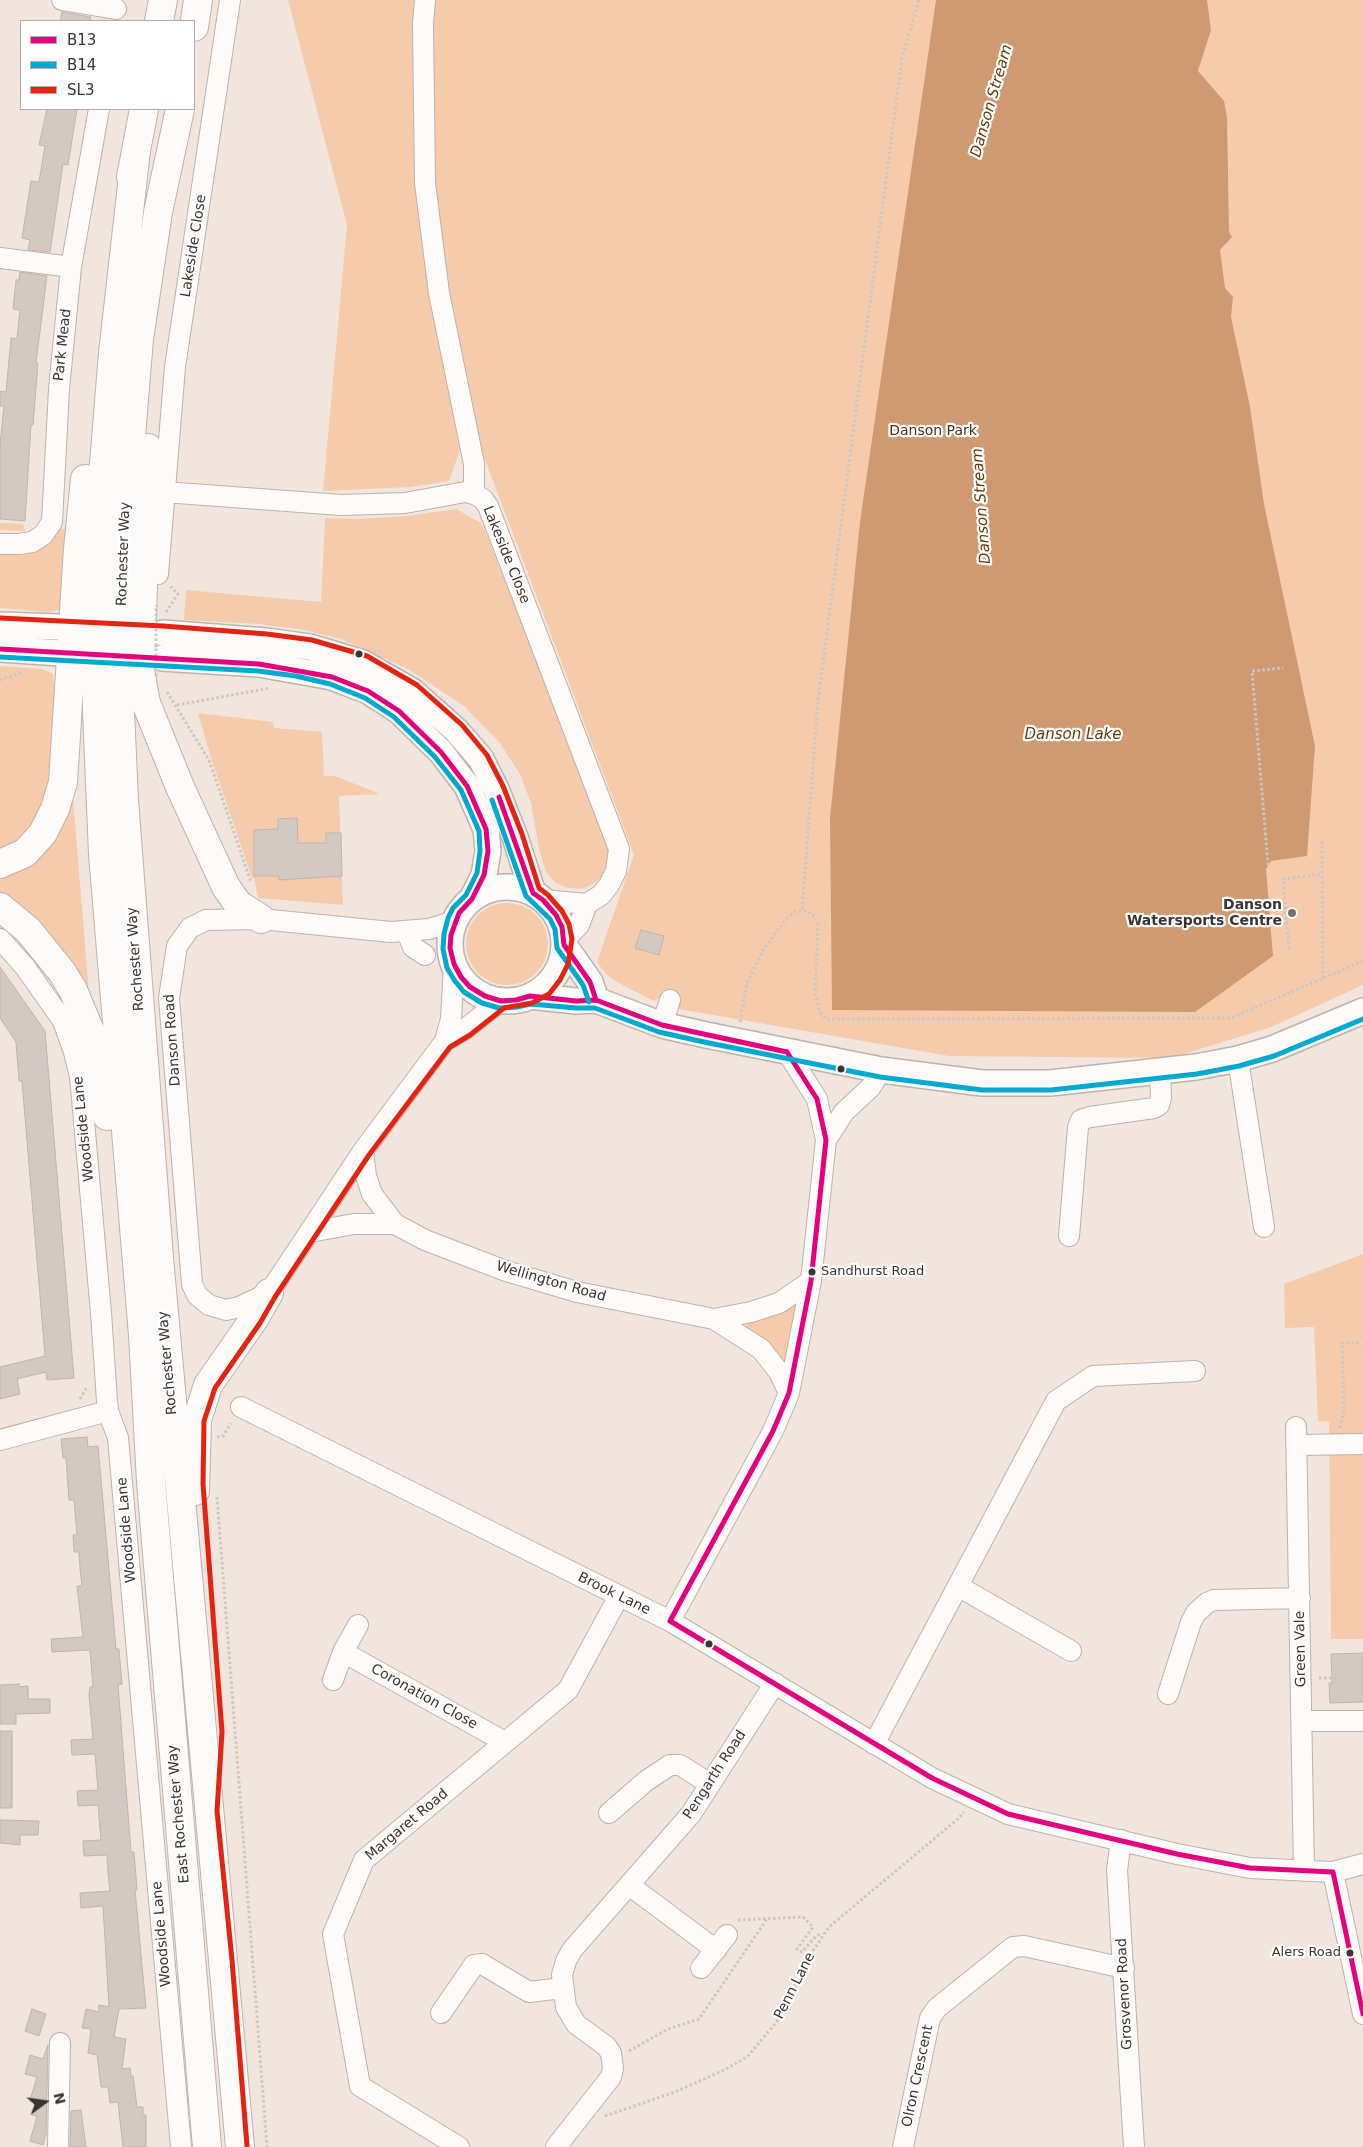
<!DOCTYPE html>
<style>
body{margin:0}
#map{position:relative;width:1363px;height:2147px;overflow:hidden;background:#f1e5dd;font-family:"DejaVu Sans",sans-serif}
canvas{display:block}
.legend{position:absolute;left:20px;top:20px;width:175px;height:90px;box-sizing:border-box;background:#fff;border:1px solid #b1adab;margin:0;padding:6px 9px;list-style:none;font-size:15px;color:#3b332e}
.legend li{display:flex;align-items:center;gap:10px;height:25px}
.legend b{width:25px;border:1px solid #b1adab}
.north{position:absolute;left:20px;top:2077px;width:50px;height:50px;-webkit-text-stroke:4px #fff;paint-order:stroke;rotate:76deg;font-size:14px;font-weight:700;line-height:20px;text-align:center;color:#3b332e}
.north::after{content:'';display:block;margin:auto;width:18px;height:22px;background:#3b332e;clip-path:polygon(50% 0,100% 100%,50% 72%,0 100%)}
</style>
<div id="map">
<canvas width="1363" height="2147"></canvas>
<ul class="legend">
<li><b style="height:6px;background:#e5007d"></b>B13</li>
<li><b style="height:6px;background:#00a9ce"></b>B14</li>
<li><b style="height:6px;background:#e42313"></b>SL3</li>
</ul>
<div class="north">N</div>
</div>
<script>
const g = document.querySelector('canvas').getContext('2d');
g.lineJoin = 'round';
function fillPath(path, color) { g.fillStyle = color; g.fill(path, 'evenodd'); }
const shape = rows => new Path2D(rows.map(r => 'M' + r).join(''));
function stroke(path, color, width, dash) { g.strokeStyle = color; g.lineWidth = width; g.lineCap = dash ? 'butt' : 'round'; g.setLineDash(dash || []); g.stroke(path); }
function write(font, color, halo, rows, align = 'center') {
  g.font = font + ' "DejaVu Sans",sans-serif'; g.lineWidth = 4.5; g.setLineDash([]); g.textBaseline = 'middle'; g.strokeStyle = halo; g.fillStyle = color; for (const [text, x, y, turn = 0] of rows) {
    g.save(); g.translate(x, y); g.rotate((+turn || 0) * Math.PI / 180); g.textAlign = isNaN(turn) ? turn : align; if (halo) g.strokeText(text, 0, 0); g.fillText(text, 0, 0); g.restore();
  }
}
fillPath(shape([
 [288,0,1363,0,1363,985,1271,1027,1171,1058,949,1056,679,1009,675,1000,664,996,654,1001,617,982,606,974,597,962,634,855,475,433,457,436,461,447,449,481,411,487,323,491,347,225],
 [456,509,481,523,485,531,611,846,611,858,604,876,595,883,582,889,568,888,556,883,546,872,539,849,531,803,520,774,499,742,464,706,408,669,341,639,305,630,259,624,184,620,186,590,321,602,325,518,357,519,407,516],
 [0,523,23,524,25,531,0,530],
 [57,528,66,529,63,609,48,612,0,608,0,551],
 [0,666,42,669,53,674,56,706,56,762,38,828,0,853],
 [198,713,273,722,274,728,322,732,324,776,335,776,380,794,339,796,343,905,258,898,254,878,252,878,211,758],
 [73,798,89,994,0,896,0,873,64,819],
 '466 944a41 41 0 1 1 82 0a41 41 0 1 1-82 0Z',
 [1363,1254,1363,1639,1331,1639,1329,1422,1318,1421,1314,1327,1285,1328,1284,1284],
 [800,1299,787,1366,746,1328,747,1322]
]), '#f6cbac');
fillPath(shape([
 [936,0,1207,0,1211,30,1198,71,1224,101,1227,117,1229,232,1232,237,1220,250,1225,288,1233,297,1231,317,1250,407,1264,504,1315,746,1307,856,1271,861,1266,869,1273,956,1195,1012,832,1010,830,818,860,522]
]), '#cf9a72');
const building = shape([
 [62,12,91,17,90,21,60,21,62,12],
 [47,109,77,109,68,165,63,164,50,252,28,250,30,240,22,238,31,181,39,182,45,146,39,145,47,109],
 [20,272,47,276,36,363,38,363,33,425,31,425,25,521,0,519,0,445,4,406,0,406,0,391,6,392,11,338,17,339,20,310,13,309,16,280,19,280,20,272],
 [297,818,298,843,326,843,326,833,341,833,342,876,279,880,279,876,254,876,254,830,278,829,278,819,297,818],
 [641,930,664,936,659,955,635,948,641,930],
 [0,967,45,1031,74,1378,47,1380,46,1372,17,1379,20,1394,0,1399,0,1367,45,1356,22,1081,19,1081,16,1042,0,1018,0,967],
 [87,1437,88,1447,98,1446,116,1649,119,1649,122,1684,118,1685,131,1852,134,1852,137,1890,135,1890,146,2008,119,2009,114,2037,126,2039,122,2069,130,2068,131,2076,133,2076,137,2107,143,2107,143,2115,146,2115,146,2147,123,2147,118,2102,110,2103,108,2087,101,2087,97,2055,88,2053,91,2029,82,2028,86,2009,99,2012,99,2005,109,2007,103,1906,81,1908,80,1893,110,1891,108,1873,107,1855,84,1856,83,1841,101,1840,98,1805,78,1806,77,1791,98,1790,95,1754,72,1755,71,1740,93,1739,89,1695,90,1687,93,1687,90,1650,52,1652,51,1639,83,1637,77,1586,82,1586,80,1569,79,1552,74,1552,73,1535,77,1535,74,1500,69,1500,66,1458,63,1458,61,1439,87,1437],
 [1363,1653,1363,1702,1330,1703,1329,1683,1332,1683,1331,1654,1363,1653],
 [19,1684,19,1687,28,1686,28,1699,50,1699,50,1713,16,1714,16,1724,0,1724,0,1685,19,1684],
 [0,1731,12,1731,12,1808,0,1808,0,1731],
 [0,1820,39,1821,38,1835,20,1835,20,1845,0,1843,0,1820],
 [32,2009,46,2014,39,2036,25,2031,32,2009],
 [48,2045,46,2134,43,2145,30,2141,37,2116,32,2115,36,2102,30,2100,37,2077,25,2074,30,2055,43,2059,48,2045],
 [81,2110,86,2147,70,2147,71,2111,81,2110]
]);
fillPath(building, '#d2c9c3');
stroke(building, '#beb5af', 1);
const minor = shape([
 [62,0,116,9],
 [425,0,423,24,425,183,439,293,474,464,474,494],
 [0,258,71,267],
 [164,492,341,505,405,503,465,492,474,494,483,499,488,506,619,849,616,871,609,885,601,895,587,904,579,925,565,940],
 [0,544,19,544,32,542,43,535,52,522,59,389,71,267,99,109],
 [158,574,175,367,230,0],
 [543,900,587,904],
 [407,932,413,947,425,955],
 [0,939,25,967,63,1021,74,1052,80,1076,101,1313,107,1401,108,1411,118,1438,181,2147],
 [454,964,451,1019,445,1041,363,1151,269,1293,239,1307,226,1310,209,1305,197,1295,192,1284,169,998,177,946,190,928,206,920,261,919,391,932,429,929,455,921],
 [662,1025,670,1000],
 [445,1041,465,1029,501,1001],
 [1238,1059,1264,1227],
 [826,1140,844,1112,871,1087,881,1070],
 [363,1151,366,1176,372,1194,395,1224,425,1240,506,1271,577,1292,714,1319,761,1349,779,1372,789,1393],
 [310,1232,354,1224,395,1224],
 [1069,1236,1078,1127,1081,1120,1090,1117,1154,1108,1159,1105,1161,1098,1160,1072],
 [714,1319,751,1312,779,1303,811,1281],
 [241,1407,670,1621,932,1778,1008,1814,1177,1854,1250,1868,1333,1872,1363,1864],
 [1296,1427,1304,1871],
 [0,1440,108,1411],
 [1296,1445,1363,1444],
 [958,1586,1071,1651],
 [670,1621,773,1431,789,1393,811,1281,826,1140,817,1099,787,1052],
 [343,1652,505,1742],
 [333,1680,343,1652,358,1625],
 [1168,1694,1191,1622,1196,1613,1207,1603,1214,1600,1300,1598],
 [1302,1721,1363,1721],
 [874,1744,1056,1401,1093,1376,1195,1371],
 [609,1813,646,1781,670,1765,680,1765,710,1784],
 [1121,1840,1117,1870,1134,2147],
 [1333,1872,1363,2014],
 [629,1885,716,1950],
 [701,1968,727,1935],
 [441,2013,474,1965,482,1964,529,1992,562,1988],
 [58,2147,60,2043],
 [459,2147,360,2086,333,1934,364,1860,568,1690,619,1596],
 [556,2147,611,2077,613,2068,611,2053,606,2046,576,2024,566,2007,562,1975,566,1961,572,1950,691,1814,775,1683],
 [903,2147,930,2018,937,2008,1013,1947,1024,1946,1124,1968]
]);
const major = shape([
 [0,625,60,627],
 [163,633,266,641,310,647,363,663,412,691,457,731,481,759,496,789,515,837,533,893],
 [0,649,60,653],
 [162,658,259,664,332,677,368,691,399,711,441,752,467,786,486,829,488,851,484,875,472,899],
 '450 944a57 57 0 1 1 114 0a57 57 0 1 1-114 0Z',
 [564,945,590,982,596,1000],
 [530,996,576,1001,596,1000,662,1025,706,1035,881,1070,982,1083,1050,1083,1196,1067,1238,1059,1272,1049,1363,1011]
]);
const highway = shape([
 [159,21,163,0],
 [194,27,198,0],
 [180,109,158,212,139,339,123,532,120,712,124,800,159,1258,240,2147],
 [135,159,113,353,101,501,96,606,97,712,103,854,143,1335,151,1482,207,2147],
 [131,177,144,109],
 [148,448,140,670,146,703,180,787,226,887,238,904,261,919],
 [0,864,25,853,43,833,55,809,63,782,78,549,85,479],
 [0,907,28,930,62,972,73,990,90,1031,100,1066,107,1116],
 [195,1491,197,1420,208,1385,254,1319,269,1293]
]);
stroke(minor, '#bcb3ad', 22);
stroke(major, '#bcb3ad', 28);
stroke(highway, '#bcb3ad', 30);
stroke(shape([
 [919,0,902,58,818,701,802,910,813,915,818,924,815,993,820,1012,826,1019,1231,1018,1363,961],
 [166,612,178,594,169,585],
 [0,680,23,672],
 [167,692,209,760,251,882],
 [177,705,270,688],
 [1322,841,1323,979],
 [1268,865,1252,671,1283,668],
 [1289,949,1283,879,1322,874],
 [740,1022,747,983,763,950,785,920,794,912,802,910],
 [80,1399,87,1387],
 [1340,1428,1344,1411,1342,1343,1363,1343],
 [217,1437,223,1436,231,1423],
 [217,1497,267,2147],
 [1319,1678,1349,1678],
 [738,1920,803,1917,813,1927,797,1949,802,1952,816,1936,822,1933],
 [629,2051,668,2029,699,2019,767,1919],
 [605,2116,675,2092,724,2070,747,2057,779,2019,808,1958,829,1927,959,1818,964,1812]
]), '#cbc7c4', 3, [2.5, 2.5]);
stroke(minor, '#fdfbfa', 20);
stroke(major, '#fdfbfa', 25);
stroke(highway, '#fdfbfa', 28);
stroke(shape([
 [156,676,156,605]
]), '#cbc7c4', 3, [2.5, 2.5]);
stroke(shape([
 [0,649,259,664,332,677,368,691,399,711,441,752,467,786,486,829,488,851,484,875,472,899,459,913,451,935,450,948,454,964,461,977,470,987,485,996,501,1001,516,1000,530,996,576,1001,596,1000,662,1025,787,1052],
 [499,797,533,893,543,900,556,915,562,927,564,945,590,982,596,1000],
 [670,1621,932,1778,1008,1814,1177,1854,1250,1868,1333,1872],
 [670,1621,773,1431,789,1393,811,1281,826,1140,817,1099,787,1052],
 [1333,1872,1363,2014]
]), '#e5007d', 5);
stroke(shape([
 [0,657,258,671,296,676,330,684,365,698,394,717,435,757,461,790,479,831,480,851,477,873,466,895,453,908,448,918,444,934,443,949,447,968,455,981,464,992,482,1003,499,1008,517,1007,531,1004,576,1008,595,1008,659,1032,704,1042,880,1077,982,1090,1051,1090,1197,1074,1239,1066,1274,1056,1363,1019],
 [492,800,526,896,550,919,555,929,557,948,583,985,589,1002]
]), '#00a9ce', 5);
stroke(shape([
 [0,618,163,626,267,634,312,640,367,656,417,685,462,725,487,755,503,786,522,834,539,888,548,895,562,911,569,924,572,939,568,964,560,980,549,994,532,1003,504,1008,470,1035,450,1047,369,1155,275,1297,260,1323,215,1388,204,1421,203,1484,222,1732,217,1811,232,1960,247,2146]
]), '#e42313', 5);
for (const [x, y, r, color] of [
 [359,654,4.5,"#3b332e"],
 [1292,913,5,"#7b716b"],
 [841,1069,4.5,"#3b332e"],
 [812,1272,4.5,"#3b332e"],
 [709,1644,4.5,"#3b332e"],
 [1350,1953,4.5,"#3b332e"]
]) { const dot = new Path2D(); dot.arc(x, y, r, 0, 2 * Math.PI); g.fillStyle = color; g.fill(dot); stroke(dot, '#fff', 2); }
write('13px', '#3b332e', '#fff', [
 ["Sandhurst Road",821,1272],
 ["Alers Road",1341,1953,"right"]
], 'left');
write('14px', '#3b332e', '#fff', [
 ["Lakeside Close",194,246,-81],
 ["Park Mead",63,345,-84],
 ["Rochester Way",124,554,-88],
 ["Lakeside Close",506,555,68],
 ["Rochester Way",136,959,-94],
 ["Danson Road",173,1040,-94],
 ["Woodside Lane",84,1129,-96],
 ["Wellington Road",551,1282,16],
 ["Rochester Way",168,1363,-95],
 ["Woodside Lane",127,1530,-95],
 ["Brook Lane",614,1594,26],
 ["Green Vale",1301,1649,-91],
 ["Coronation Close",424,1697,29],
 ["Pengarth Road",715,1775,-57],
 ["East Rochester Way",179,1814,-95],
 ["Margaret Road",407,1825,-40],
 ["Woodside Lane",162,1934,-95],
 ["Penn Lane",795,1986,-63],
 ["Grosvenor Road",1125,1994,-93],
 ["Olron Crescent",918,2076,-78]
]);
write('14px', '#4b2d16', '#fff', [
 ["Danson Park",933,431]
]);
write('bold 14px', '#3b332e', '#fff', [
 ["Danson",1282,905],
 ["Watersports Centre",1282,921]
], 'right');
write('italic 15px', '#67380e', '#fff', [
 ["Danson Stream",992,101,-74],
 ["Danson Stream",982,506,-94],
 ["Danson Lake",1073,735]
]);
</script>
